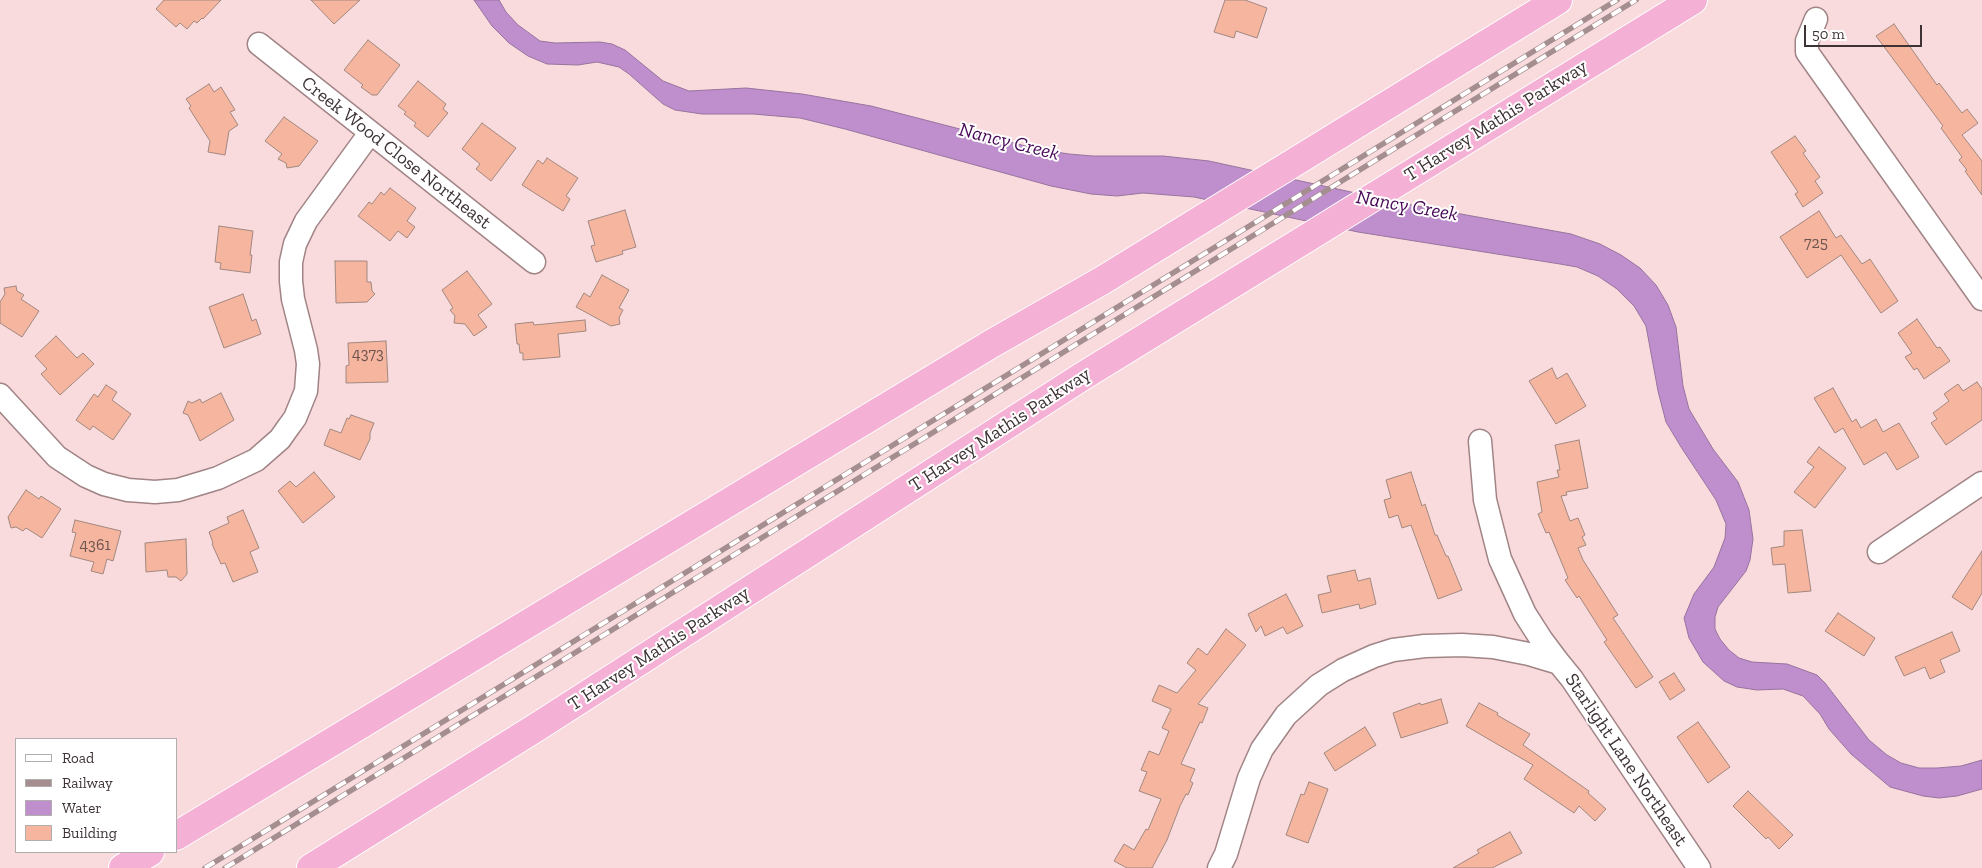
<!DOCTYPE html>
<style>
body{margin:0}
#map{position:relative;width:1982px;height:868px;overflow:hidden;background:#fadbdd;font-family:"Zilla Slab",serif}
canvas{display:block}
.legend{position:absolute;left:15px;top:738px;width:162px;height:115px;box-sizing:border-box;background:#fff;border:1px solid #b2adae;margin:0;padding:6px 9px;list-style:none;font-size:15px;color:#3e3334}
.legend li{display:flex;align-items:center;gap:10px;height:25px}
.legend b{width:25px;border:1px solid #b2adae}
.scale{position:absolute;left:1804px;top:25px;width:118px;height:22px;box-sizing:border-box;border:2px solid #3e3334;border-top:0;padding-left:6px;font-size:15px;line-height:18px;white-space:nowrap;color:#3e3334;-webkit-text-stroke:4px #fff;paint-order:stroke}
</style>
<div id="map">
<canvas width="1982" height="868"></canvas>
<ul class="legend">
<li><b style="height:6px;background:#fff"></b>Road</li>
<li><b style="height:6px;background:#a48e90"></b>Railway</li>
<li><b style="height:14px;background:#be8fcc"></b>Water</li>
<li><b style="height:14px;background:#f5b59f"></b>Building</li>
</ul>
<div class="scale">50 m</div>
</div>
<script>
const g = document.querySelector('canvas').getContext('2d');
g.lineJoin = 'round';
function fillPath(path, color) { g.fillStyle = color; g.fill(path, 'evenodd'); }
const shape = rows => new Path2D(rows.map(r => 'M' + r).join(''));
function stroke(path, color, width, dash) { g.strokeStyle = color; g.lineWidth = width; g.lineCap = dash ? 'butt' : 'round'; g.setLineDash(dash || []); g.stroke(path); }
function write(font, color, halo, rows, align = 'center') {
  g.font = font + ' "Zilla Slab",serif'; g.lineWidth = 4; g.setLineDash([]); g.textBaseline = 'middle'; g.strokeStyle = halo; g.fillStyle = color; for (const [text, x, y, turn = 0] of rows) {
    g.save(); g.translate(x, y); g.rotate((+turn || 0) * Math.PI / 180); g.textAlign = isNaN(turn) ? turn : align; if (halo) g.strokeText(text, 0, 0); g.fillText(text, 0, 0); g.restore();
  }
}
const water = shape([
 [474,0,499,0,506,12,518,25,540,41,555,43,600,42,612,44,625,50,663,81,689,91,746,88,802,94,871,106,1037,149,1069,154,1093,156,1163,156,1209,161,1406,204,1571,234,1600,244,1621,255,1640,268,1656,285,1668,305,1676,327,1683,386,1689,409,1713,449,1738,482,1749,510,1753,539,1750,560,1746,571,1718,607,1715,617,1715,629,1720,639,1729,650,1739,658,1752,662,1787,664,1817,675,1825,683,1869,740,1887,755,1901,763,1919,768,1937,768,1961,766,1982,760,1982,789,1957,796,1939,798,1923,796,1890,787,1851,754,1829,729,1820,714,1803,696,1783,689,1757,690,1737,687,1724,681,1703,662,1689,638,1684,618,1694,594,1714,567,1725,538,1726,524,1716,500,1681,447,1666,422,1658,391,1646,326,1634,306,1617,289,1598,276,1577,267,1560,264,1358,232,1194,197,1143,193,1117,196,1091,194,1051,186,845,129,800,118,753,114,702,114,675,110,663,104,629,74,619,67,597,62,578,65,547,64,528,56,509,43,492,26,474,0]
]);
fillPath(water, '#be8fcc');
stroke(water, '#98739e', 1);
const building = shape([
 [164,0,221,0,203,19,202,18,197,23,194,21,187,29,180,23,176,27,156,9,164,0],
 [311,0,360,0,334,24,311,0],
 [1225,0,1245,0,1267,8,1257,38,1236,31,1234,38,1214,32,1225,0],
 [1894,24,1937,85,1939,83,1962,113,1967,109,1978,123,1962,135,1982,161,1982,195,1965,171,1967,170,1959,160,1962,157,1941,128,1943,126,1876,36,1894,24],
 [368,40,400,65,377,95,372,95,361,87,363,85,344,70,368,40],
 [418,81,446,104,443,109,448,113,428,137,414,126,416,123,404,114,406,112,398,106,418,81],
 [209,84,214,92,221,87,235,110,230,112,238,125,229,131,225,155,208,152,210,141,189,108,191,106,186,99,209,84],
 [284,117,318,141,299,166,287,168,286,163,278,159,282,154,265,141,284,117],
 [482,123,516,148,491,181,476,169,480,164,462,149,482,123],
 [1795,136,1806,151,1803,153,1820,177,1815,181,1823,193,1803,207,1795,194,1798,192,1771,152,1795,136],
 [547,158,578,178,566,196,570,199,563,211,522,185,538,160,543,164,547,158],
 [390,188,416,208,407,221,415,227,407,238,398,231,390,241,358,216,369,202,372,204,381,192,384,195,390,188],
 [625,210,636,247,622,251,623,254,596,262,591,246,595,245,588,221,625,210],
 [1819,211,1836,238,1841,235,1862,264,1870,259,1898,301,1881,313,1841,255,1807,278,1780,237,1819,211],
 [219,226,253,231,250,255,252,255,250,273,220,269,221,263,215,262,219,226],
 [335,261,367,261,367,282,371,282,372,291,375,294,367,302,336,303,335,261],
 [467,271,492,304,478,315,487,327,474,336,465,324,454,323,455,316,450,310,453,308,442,290,467,271],
 [602,275,629,290,619,308,623,310,619,318,620,324,611,326,576,307,584,293,590,297,602,275],
 [16,286,17,291,24,295,21,299,39,311,22,337,0,323,0,302,5,294,4,288,16,286],
 [243,294,252,321,256,319,261,334,224,348,209,307,243,294],
 [1917,319,1937,348,1940,347,1950,361,1924,379,1917,368,1914,370,1905,357,1912,353,1898,333,1917,319],
 [585,320,586,331,558,334,560,357,523,360,523,353,520,353,519,344,517,344,515,324,533,322,534,325,585,320],
 [56,336,77,358,83,353,94,364,60,395,41,374,47,369,35,356,56,336],
 [386,341,388,382,346,383,346,366,349,365,348,343,386,341],
 [1552,368,1557,379,1567,373,1586,406,1556,424,1529,381,1552,368],
 [1977,382,1982,389,1982,420,1946,445,1931,423,1937,419,1933,413,1949,401,1944,394,1958,384,1963,391,1977,382],
 [106,385,117,392,112,400,131,414,113,440,93,426,90,430,76,420,94,394,98,397,106,385],
 [1833,388,1852,422,1856,419,1861,428,1876,419,1883,432,1899,423,1919,457,1897,470,1886,452,1864,465,1843,428,1835,433,1814,398,1833,388],
 [221,393,234,420,200,441,188,415,183,413,188,401,192,403,200,399,202,403,221,393],
 [351,415,374,423,370,433,370,439,360,460,324,445,330,429,341,433,347,418,349,419,351,415],
 [1579,440,1588,488,1566,492,1567,495,1561,496,1570,521,1578,518,1585,535,1582,537,1586,545,1578,548,1583,560,1618,615,1613,618,1653,677,1636,688,1604,642,1607,640,1579,596,1577,598,1565,580,1568,578,1549,532,1546,533,1538,514,1542,512,1537,482,1559,477,1557,470,1560,470,1555,445,1579,440],
 [1819,447,1846,468,1815,508,1794,492,1814,467,1807,462,1819,447],
 [314,472,335,497,303,523,278,491,290,481,296,487,314,472],
 [1411,472,1422,506,1425,504,1435,535,1437,535,1446,556,1448,556,1462,590,1438,599,1411,525,1402,528,1398,515,1389,518,1384,500,1391,498,1386,480,1411,472],
 [26,490,39,499,41,496,61,509,42,538,26,528,23,531,16,527,11,528,8,517,26,490],
 [243,510,259,548,250,552,258,572,233,582,225,563,221,564,212,544,213,543,209,532,229,523,227,517,243,510],
 [75,520,121,531,113,561,107,559,103,574,91,571,94,562,70,556,76,533,72,532,75,520],
 [1802,530,1811,591,1788,593,1785,564,1773,565,1771,548,1784,546,1784,531,1802,530],
 [186,539,187,574,181,581,176,577,168,577,167,570,146,572,145,543,186,539],
 [1982,551,1982,593,1972,610,1952,597,1982,551],
 [1355,570,1358,581,1370,578,1376,604,1360,609,1359,604,1322,613,1318,595,1331,592,1327,576,1355,570],
 [1286,594,1303,626,1287,634,1283,627,1265,636,1261,626,1256,632,1248,614,1286,594],
 [1838,613,1875,638,1864,656,1825,631,1838,613],
 [1226,629,1246,645,1198,704,1208,708,1202,723,1200,722,1181,764,1195,769,1190,781,1193,783,1188,795,1186,794,1180,806,1167,840,1152,868,1127,868,1114,861,1124,844,1134,850,1146,829,1148,830,1161,799,1139,791,1147,772,1141,770,1149,751,1159,755,1169,731,1162,728,1171,709,1152,701,1159,685,1177,693,1196,670,1187,663,1198,648,1207,655,1226,629],
 [1952,632,1960,651,1940,660,1945,672,1930,679,1925,667,1904,676,1895,657,1952,632],
 [1674,673,1685,690,1670,700,1659,682,1674,673],
 [1441,699,1448,723,1401,738,1393,713,1420,703,1421,705,1441,699],
 [1479,703,1498,713,1497,715,1530,734,1523,745,1589,791,1588,793,1606,809,1595,821,1579,806,1574,813,1524,779,1533,765,1466,726,1479,703],
 [1698,722,1730,767,1708,783,1677,737,1698,722],
 [1365,727,1376,745,1335,771,1324,753,1365,727],
 [1309,782,1328,789,1308,843,1286,835,1301,794,1304,795,1309,782],
 [1748,791,1793,835,1779,849,1768,837,1766,839,1733,806,1748,791],
 [1510,832,1522,853,1492,868,1453,868,1479,853,1477,850,1510,832]
]);
fillPath(building, '#f5b59f');
stroke(building, '#a1887f', 1);
const minor = shape([
 [1816,19,1807,41,1807,52,1982,299],
 [259,44,534,262],
 [0,395,57,457,86,476,104,484,128,490,155,492,178,490,218,478,256,460,280,439,287,429,295,418,306,391,308,364,306,350,293,299,291,281,291,262,295,244,306,221,370,133],
 [1480,441,1485,500,1500,559,1525,614,1541,639,1559,663],
 [1879,552,1982,483],
 [1219,868,1226,854,1249,778,1262,749,1286,715,1319,685,1343,670,1374,656,1393,650,1425,646,1462,645,1493,647,1529,654,1559,663,1572,679,1699,868]
]);
const highway = shape([
 [176,836,991,344,1103,280,1558,0],
 [123,868,150,852],
 [311,868,537,727,1083,376,1693,0]
]);
stroke(minor, '#a08486', 25);
stroke(highway, '#fff', 30);
stroke(minor, '#fff', 22);
stroke(highway, '#f5b0d5', 28);
const rail = shape([
 [205,868,1617,0],
 [225,868,1636,0]
]);
stroke(rail, '#a48e90', 5.5);
stroke(rail, '#fff', 4, [11]);
write('16px', '#6c544f', null, [
 ["725",1816,243],
 ["4373",368,354],
 ["4361",95,545]
]);
write('19px', '#3e3334', '#fff', [
 ["T Harvey Mathis Parkway",1496,121,-32],
 ["Creek Wood Close Northeast",396,153,38],
 ["T Harvey Mathis Parkway",1000,430,-33],
 ["T Harvey Mathis Parkway",659,649,-33],
 ["Starlight Lane Northeast",1626,760,56]
]);
write('italic 20px', '#470956', '#fff', [
 ["Nancy Creek",1009,142,14],
 ["Nancy Creek",1407,206,10]
]);
</script>
